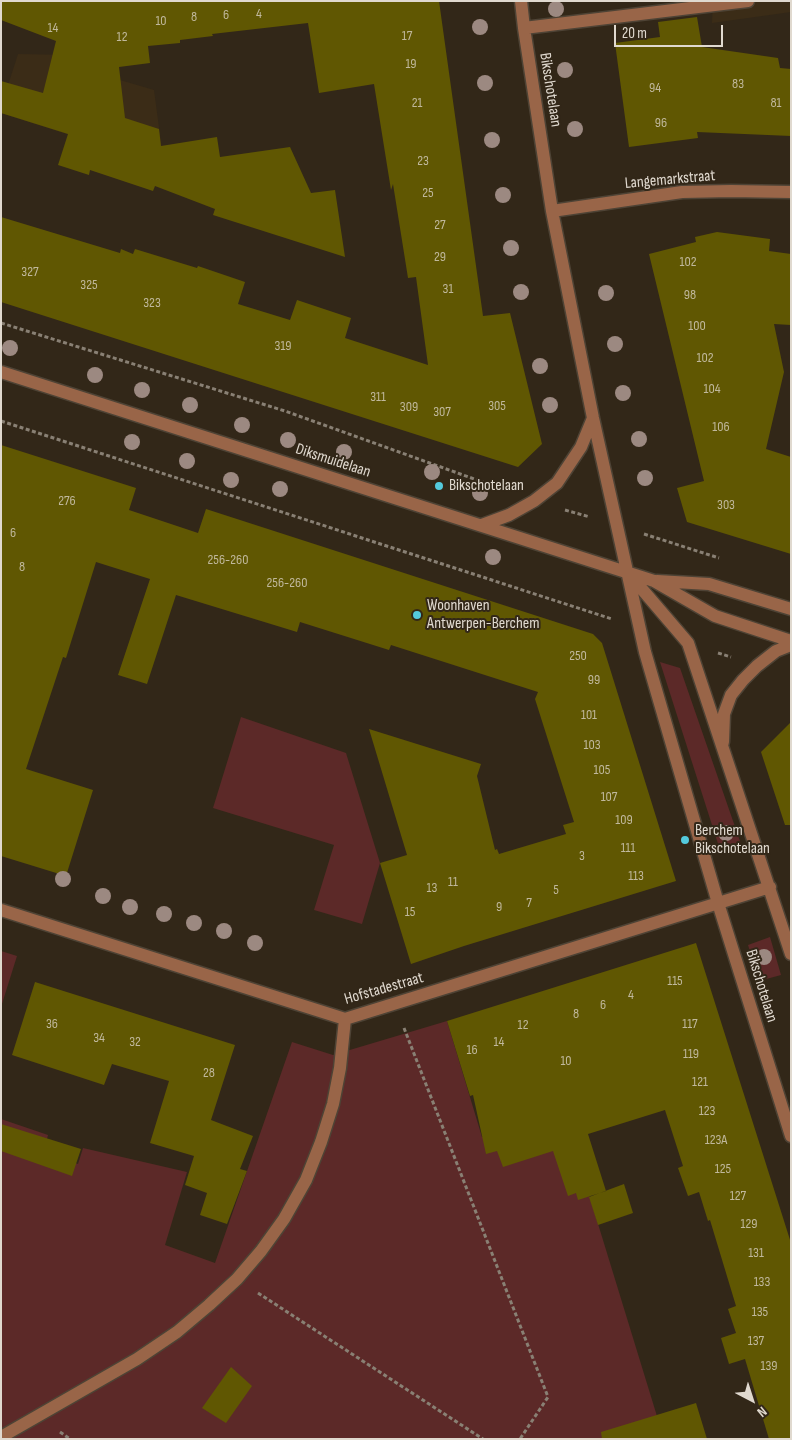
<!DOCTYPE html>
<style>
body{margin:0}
#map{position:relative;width:792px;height:1440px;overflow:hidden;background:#322718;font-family:"Sofia Sans Condensed",sans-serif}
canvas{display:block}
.frame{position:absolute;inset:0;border:2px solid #e0d9cf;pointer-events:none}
.north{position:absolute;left:727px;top:1375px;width:50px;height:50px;-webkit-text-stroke:4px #322718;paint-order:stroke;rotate:140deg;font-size:14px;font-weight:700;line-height:20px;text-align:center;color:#e0d9cf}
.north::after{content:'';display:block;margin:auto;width:18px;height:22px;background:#e0d9cf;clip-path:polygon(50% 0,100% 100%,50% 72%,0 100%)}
.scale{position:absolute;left:614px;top:25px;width:109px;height:22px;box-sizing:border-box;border:2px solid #e0d9cf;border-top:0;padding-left:6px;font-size:15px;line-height:18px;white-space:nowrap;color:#e0d9cf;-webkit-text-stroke:4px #322718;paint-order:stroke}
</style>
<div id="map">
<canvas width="792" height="1440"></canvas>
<div class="frame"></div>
<div class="north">N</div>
<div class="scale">20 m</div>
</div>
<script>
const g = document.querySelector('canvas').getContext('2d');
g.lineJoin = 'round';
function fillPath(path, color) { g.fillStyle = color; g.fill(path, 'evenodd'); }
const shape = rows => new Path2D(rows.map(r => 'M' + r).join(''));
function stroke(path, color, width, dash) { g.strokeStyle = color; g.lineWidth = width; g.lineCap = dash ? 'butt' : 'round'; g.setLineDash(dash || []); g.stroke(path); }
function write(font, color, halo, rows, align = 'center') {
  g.font = font + ' "Sofia Sans Condensed",sans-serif'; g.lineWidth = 4; g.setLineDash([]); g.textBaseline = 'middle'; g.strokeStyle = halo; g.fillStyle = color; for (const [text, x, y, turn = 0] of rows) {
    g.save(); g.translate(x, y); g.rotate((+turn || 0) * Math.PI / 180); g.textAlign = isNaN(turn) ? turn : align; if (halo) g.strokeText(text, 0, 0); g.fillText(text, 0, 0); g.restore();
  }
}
fillPath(shape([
 [713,1,791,1,791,12,712,23],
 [18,54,70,55,103,75,154,90,164,165,1,113,1,107]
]), '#3b2c17');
fillPath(shape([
 [660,662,680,668,741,844,720,850],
 [241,717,346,753,380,863,362,924,314,910,334,845,213,808],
 [770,937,781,975,759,981,748,945],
 [1,951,17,956,1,1007],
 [447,1021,482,1137,511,1128,572,1139,664,1439,1,1439,1,1119,48,1135,44,1151,78,1164,83,1148,187,1172,165,1245,215,1263,292,1042,333,1055]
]), '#5c2928');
fillPath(shape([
 [1,1,439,1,483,316,510,313,542,444,518,467,1,302,1,217,120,253,121,249,133,254,135,249,197,268,198,266,245,282,238,304,290,320,297,300,351,318,345,338,428,365,416,277,408,278,393,184,391,190,374,84,319,93,308,23,212,34,213,36,180,40,180,43,148,46,150,63,119,67,125,118,159,129,161,146,217,137,220,157,290,147,311,193,335,190,345,257,213,215,215,209,155,186,153,191,90,170,89,175,58,165,68,134,1,113,1,81,43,93,56,41,1,20],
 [697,17,702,47,778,58,780,68,791,69,791,136,697,132,698,138,629,147,615,43,660,37,658,22],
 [717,232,770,239,769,251,791,254,791,325,774,324,784,372,766,449,791,457,791,554,687,522,677,488,704,481,649,254,696,242,695,237],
 [1,445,136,488,129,510,198,533,206,509,593,634,602,643,676,881,464,946,411,964,380,863,407,855,369,729,481,764,477,776,495,850,497,849,499,854,566,834,563,825,574,822,535,699,538,692,391,645,389,650,300,622,297,632,176,595,147,684,118,675,150,579,96,562,66,658,63,657,26,769,93,790,66,876,1,856],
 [791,722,791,825,785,825,761,752],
 [696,943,791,1243,791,1439,769,1439,745,1359,729,1364,721,1338,736,1333,728,1309,736,1306,710,1220,708,1221,699,1192,688,1196,678,1168,683,1166,665,1110,588,1134,606,1191,578,1200,576,1193,568,1196,553,1151,503,1167,497,1151,486,1154,473,1095,470,1096,447,1021],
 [35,982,235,1045,211,1120,253,1136,240,1169,247,1171,227,1224,200,1215,207,1193,185,1185,194,1156,150,1143,169,1081,112,1064,104,1085,12,1055],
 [1,1124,81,1149,72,1176,1,1151],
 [624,1184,633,1213,598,1225,589,1197],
 [231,1367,252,1386,226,1423,202,1408],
 [696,1403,707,1439,602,1439,601,1432]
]), '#605702');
const minor = shape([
 [521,1,524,28,552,211,593,418,645,652,718,903,791,1136],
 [524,28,748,1],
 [552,211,682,192,731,191,791,192],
 [1,372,654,581,715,616,791,641],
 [482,525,509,515,534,501,557,483,581,447,593,418],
 [629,574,688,643,791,954],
 [657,581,709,584,791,609],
 [723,742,724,714,731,695,743,680,757,666,776,651,791,645],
 [1,910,345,1019,770,887],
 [1,1437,137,1359,177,1332,209,1305,237,1279,261,1251,284,1219,306,1180,321,1142,333,1104,340,1068,345,1019]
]);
stroke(minor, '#4e4335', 15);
stroke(shape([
 [1,323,285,411,502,489],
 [1,421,612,619],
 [565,510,590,517],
 [644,534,719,558],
 [718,653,731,657],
 [404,1028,548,1397,520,1439],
 [258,1293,483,1439],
 [60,1432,70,1439]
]), '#898074', 3, [4, 2.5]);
stroke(minor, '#996548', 12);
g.fillStyle = '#9c8981';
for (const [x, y] of [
 [556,9],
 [480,27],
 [565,70],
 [485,83],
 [575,129],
 [492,140],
 [503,195],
 [511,248],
 [521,292],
 [606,293],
 [615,344],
 [10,348],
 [540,366],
 [95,375],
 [142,390],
 [623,393],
 [190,405],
 [550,405],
 [242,425],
 [639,439],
 [288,440],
 [132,442],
 [344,452],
 [187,461],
 [432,472],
 [645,478],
 [231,480],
 [280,489],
 [480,493],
 [493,557],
 [726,833],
 [63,879],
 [103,896],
 [130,907],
 [164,914],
 [194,923],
 [224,931],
 [255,943],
 [764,957]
]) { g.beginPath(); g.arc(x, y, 8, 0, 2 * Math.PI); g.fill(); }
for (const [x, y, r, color] of [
 [439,486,5,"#54cadd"],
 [417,615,5,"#54cadd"],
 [685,840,5,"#54cadd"]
]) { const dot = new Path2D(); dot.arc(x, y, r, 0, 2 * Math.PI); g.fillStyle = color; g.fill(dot); stroke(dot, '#322718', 2); }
write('14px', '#c0b89c', null, [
 ["4",259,14],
 ["6",226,15],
 ["8",194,17],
 ["10",161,21],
 ["14",53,28],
 ["17",407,36],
 ["12",122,37],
 ["19",411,64],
 ["83",738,84],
 ["94",655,88],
 ["21",417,103],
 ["81",776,103],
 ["96",661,123],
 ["23",423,161],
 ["25",428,193],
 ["27",440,225],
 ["29",440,257],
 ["102",688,262],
 ["327",30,272],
 ["325",89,285],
 ["31",448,289],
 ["98",690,295],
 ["323",152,303],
 ["100",697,326],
 ["319",283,346],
 ["102",705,358],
 ["104",712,389],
 ["311",378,397],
 ["305",497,406],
 ["309",409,407],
 ["307",442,412],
 ["106",721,427],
 ["276",67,501],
 ["303",726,505],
 ["6",13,533],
 ["256-260",228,560],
 ["8",22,567],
 ["256-260",287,583],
 ["250",578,656],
 ["99",594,680],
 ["101",589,715],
 ["103",592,745],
 ["105",602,770],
 ["107",609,797],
 ["109",624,820],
 ["111",628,848],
 ["3",582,856],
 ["113",636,876],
 ["11",453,882],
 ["13",432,888],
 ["5",556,890],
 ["7",529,903],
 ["9",499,907],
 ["15",410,912],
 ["115",675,981],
 ["4",631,995],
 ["6",603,1005],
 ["8",576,1014],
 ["36",52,1024],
 ["117",690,1024],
 ["12",523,1025],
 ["34",99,1038],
 ["32",135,1042],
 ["14",499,1042],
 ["16",472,1050],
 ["119",691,1054],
 ["10",566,1061],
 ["28",209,1073],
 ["121",700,1082],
 ["123",707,1111],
 ["123A",716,1140],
 ["125",723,1169],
 ["127",738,1196],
 ["129",749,1224],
 ["131",756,1253],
 ["133",762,1282],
 ["135",760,1312],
 ["137",756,1341],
 ["139",769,1366]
]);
write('16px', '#e0d9cf', '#322718', [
 ["Bikschotelaan",550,90,81],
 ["Langemarkstraat",670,180,-5],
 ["Diksmuidelaan",333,461,18],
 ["Bikschotelaan",761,986,73],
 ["Hofstadestraat",384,989,-16]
]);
write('16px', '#e0d9cf', '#322718', [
 ["Bikschotelaan",449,486],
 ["Woonhaven",427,606],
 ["Antwerpen-Berchem",427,624],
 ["Berchem",695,831],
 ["Bikschotelaan",695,849]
], 'left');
</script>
